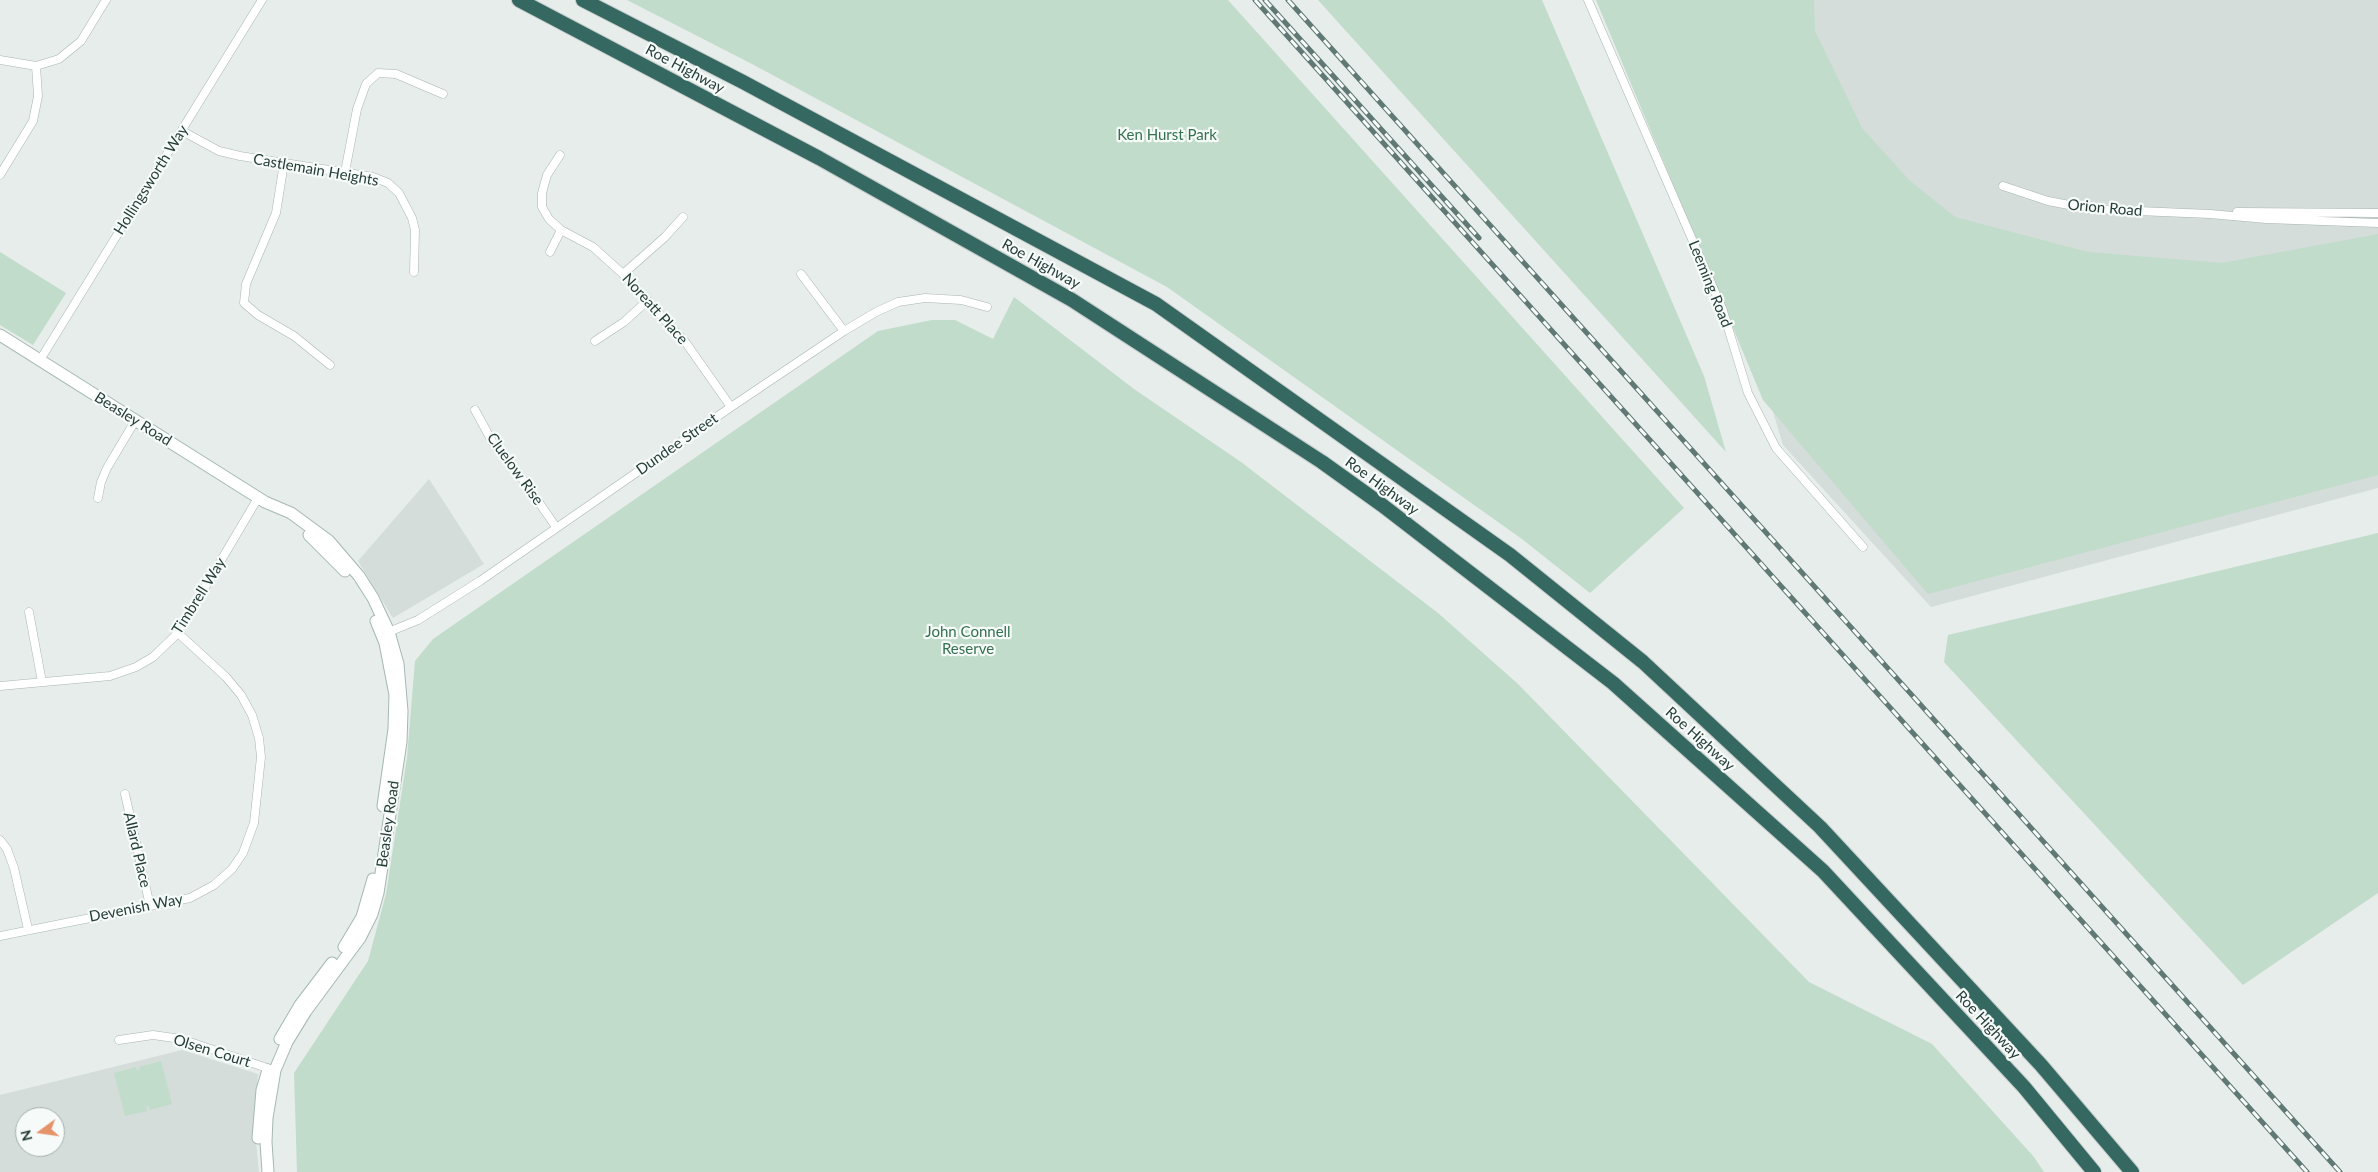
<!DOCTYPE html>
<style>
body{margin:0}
#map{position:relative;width:2378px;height:1172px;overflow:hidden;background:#e6edeb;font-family:Lato,sans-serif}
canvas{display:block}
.north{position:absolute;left:15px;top:1107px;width:50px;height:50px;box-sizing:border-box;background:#f6faf8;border:1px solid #a3afac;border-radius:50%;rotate:256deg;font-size:14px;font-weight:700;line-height:20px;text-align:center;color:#263e39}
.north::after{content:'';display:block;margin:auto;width:18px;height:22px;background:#e6936b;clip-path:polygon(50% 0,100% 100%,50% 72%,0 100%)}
</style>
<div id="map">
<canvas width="2378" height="1172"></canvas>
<div class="north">N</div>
</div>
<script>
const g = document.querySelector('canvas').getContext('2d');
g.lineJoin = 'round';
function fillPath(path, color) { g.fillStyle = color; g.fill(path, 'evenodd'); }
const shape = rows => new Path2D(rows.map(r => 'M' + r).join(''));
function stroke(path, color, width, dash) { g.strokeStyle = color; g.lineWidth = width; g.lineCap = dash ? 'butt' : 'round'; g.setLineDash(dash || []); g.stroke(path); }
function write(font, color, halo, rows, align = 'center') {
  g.font = font + ' Lato,sans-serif'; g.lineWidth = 4.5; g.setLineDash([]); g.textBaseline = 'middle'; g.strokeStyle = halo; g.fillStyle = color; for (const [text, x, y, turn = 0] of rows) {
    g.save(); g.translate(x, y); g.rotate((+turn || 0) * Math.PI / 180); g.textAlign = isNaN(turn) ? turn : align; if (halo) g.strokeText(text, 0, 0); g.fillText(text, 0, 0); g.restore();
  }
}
fillPath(shape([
 [1603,0,2378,0,2378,488,1931,607,1783,445,1758,361],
 [429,479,484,564,393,618,358,561],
 [182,1050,258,1074,254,1120,259,1172,0,1172,0,1095],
 [25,1117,55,1117,55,1147,25,1147]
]), '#d4ddda');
fillPath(shape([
 [627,0,1228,0,1684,508,1590,593,1522,539,1167,287,752,64],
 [1318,0,1542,0,1704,376,1726,452],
 [1596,0,1814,0,1815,31,1862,128,1909,180,1955,217,2088,252,2222,263,2378,234,2378,475,1928,594,1763,400],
 [0,252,66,293,33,345,0,325],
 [1014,297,1134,389,1241,462,1438,613,1518,684,1809,982,1932,1044,2034,1157,2044,1172,297,1172,294,1073,368,961,386,894,407,758,415,661,433,639,878,331,932,320,955,320,993,339],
 [2378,533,2378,893,2243,985,1944,662,1948,635],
 [161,1061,172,1104,150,1110,149,1106,146,1107,147,1111,125,1116,114,1073,136,1067,137,1071,140,1070,139,1067]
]), '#c1dcca');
const street = shape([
 [1588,0,1722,308,1748,393,1776,448,1863,547],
 [0,60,36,66,59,59,81,41,106,0],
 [182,131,219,151,240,156,373,177,388,183,399,193,412,218,415,230,414,272],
 [560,155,547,175,542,193,542,207,549,219,561,230,593,247,623,274,686,343,731,407],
 [284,163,276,213,246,284,244,303,258,315,294,336,330,365],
 [345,172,357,109,366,84,378,73,396,74,443,94],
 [0,175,33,121,38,96,36,66],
 [2003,186,2048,201,2090,209,2210,214,2266,219,2378,223],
 [2237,212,2378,213],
 [550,252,561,230],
 [623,274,665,237,683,217],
 [801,274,844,331],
 [595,341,624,322,647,301],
 [40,360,262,0],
 [475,410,493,443,524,481,556,527],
 [98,498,101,482,107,468,135,421],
 [29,612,42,682],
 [386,633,418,620,480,581,731,407,844,331,876,312,898,302,925,298,961,300,987,307],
 [0,686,110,676,136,667,153,657,178,633,258,498],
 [125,794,150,906],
 [0,840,7,849,14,868,28,929],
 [0,936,190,898,214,885,232,869,243,853,254,823,261,757,259,738,252,715,241,695,226,677,178,633],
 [119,1040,153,1035,181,1039,273,1070]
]);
const secondary = shape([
 [0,335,265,502,291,513,329,541,359,576,373,598,389,632,398,664,402,711,401,742,378,893,372,914,360,938,306,1011,287,1042,275,1070,267,1118,266,1142,268,1172],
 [309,535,345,571],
 [376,621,385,643,395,695,394,729,383,806],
 [344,947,362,917,373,879],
 [280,1039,300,1005,332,963],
 [258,1138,262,1090,268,1070]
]);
const highway = shape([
 [519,0,819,158,1072,300,1322,462,1382,505,1613,683,1823,871,2024,1087,2094,1172],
 [583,0,743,82,1156,304,1510,555,1643,662,1820,827,2041,1065,2132,1172]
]);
stroke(street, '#a9b5b2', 9);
stroke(secondary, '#a5b8b3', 13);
stroke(highway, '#c2c9c8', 16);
stroke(street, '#fff', 8);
stroke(secondary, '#fff', 11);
stroke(highway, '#346861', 14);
const rail = shape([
 [1255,0,2307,1172],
 [1265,0,1479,238],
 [1288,0,2340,1172]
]);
stroke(rail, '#617974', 5);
stroke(rail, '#f6faf8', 3, [9]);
write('15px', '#263e39', '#f6faf8', [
 ["Roe Highway",685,69,28],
 ["Castlemain Heights",316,170,10],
 ["Hollingsworth Way",151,180,-58],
 ["Orion Road",2105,208,5],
 ["Roe Highway",1041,264,29],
 ["Leeming Road",1710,284,68],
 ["Noreatt Place",655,309,48],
 ["Beasley Road",133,419,32],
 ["Dundee Street",677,444,-35],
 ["Cluelow Rise",515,469,54],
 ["Roe Highway",1382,486,36],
 ["Timbrell Way",199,596,-58],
 ["Roe Highway",1700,739,42],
 ["Beasley Road",388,824,-82],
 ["Allard Place",137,850,77],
 ["Devenish Way",136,908,-11],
 ["Roe Highway",1988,1025,47],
 ["Olsen Court",212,1051,17]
]);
write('15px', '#347150', '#f6faf8', [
 ["Ken Hurst Park",1167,135],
 ["John Connell",968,632],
 ["Reserve",968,649]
]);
</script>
